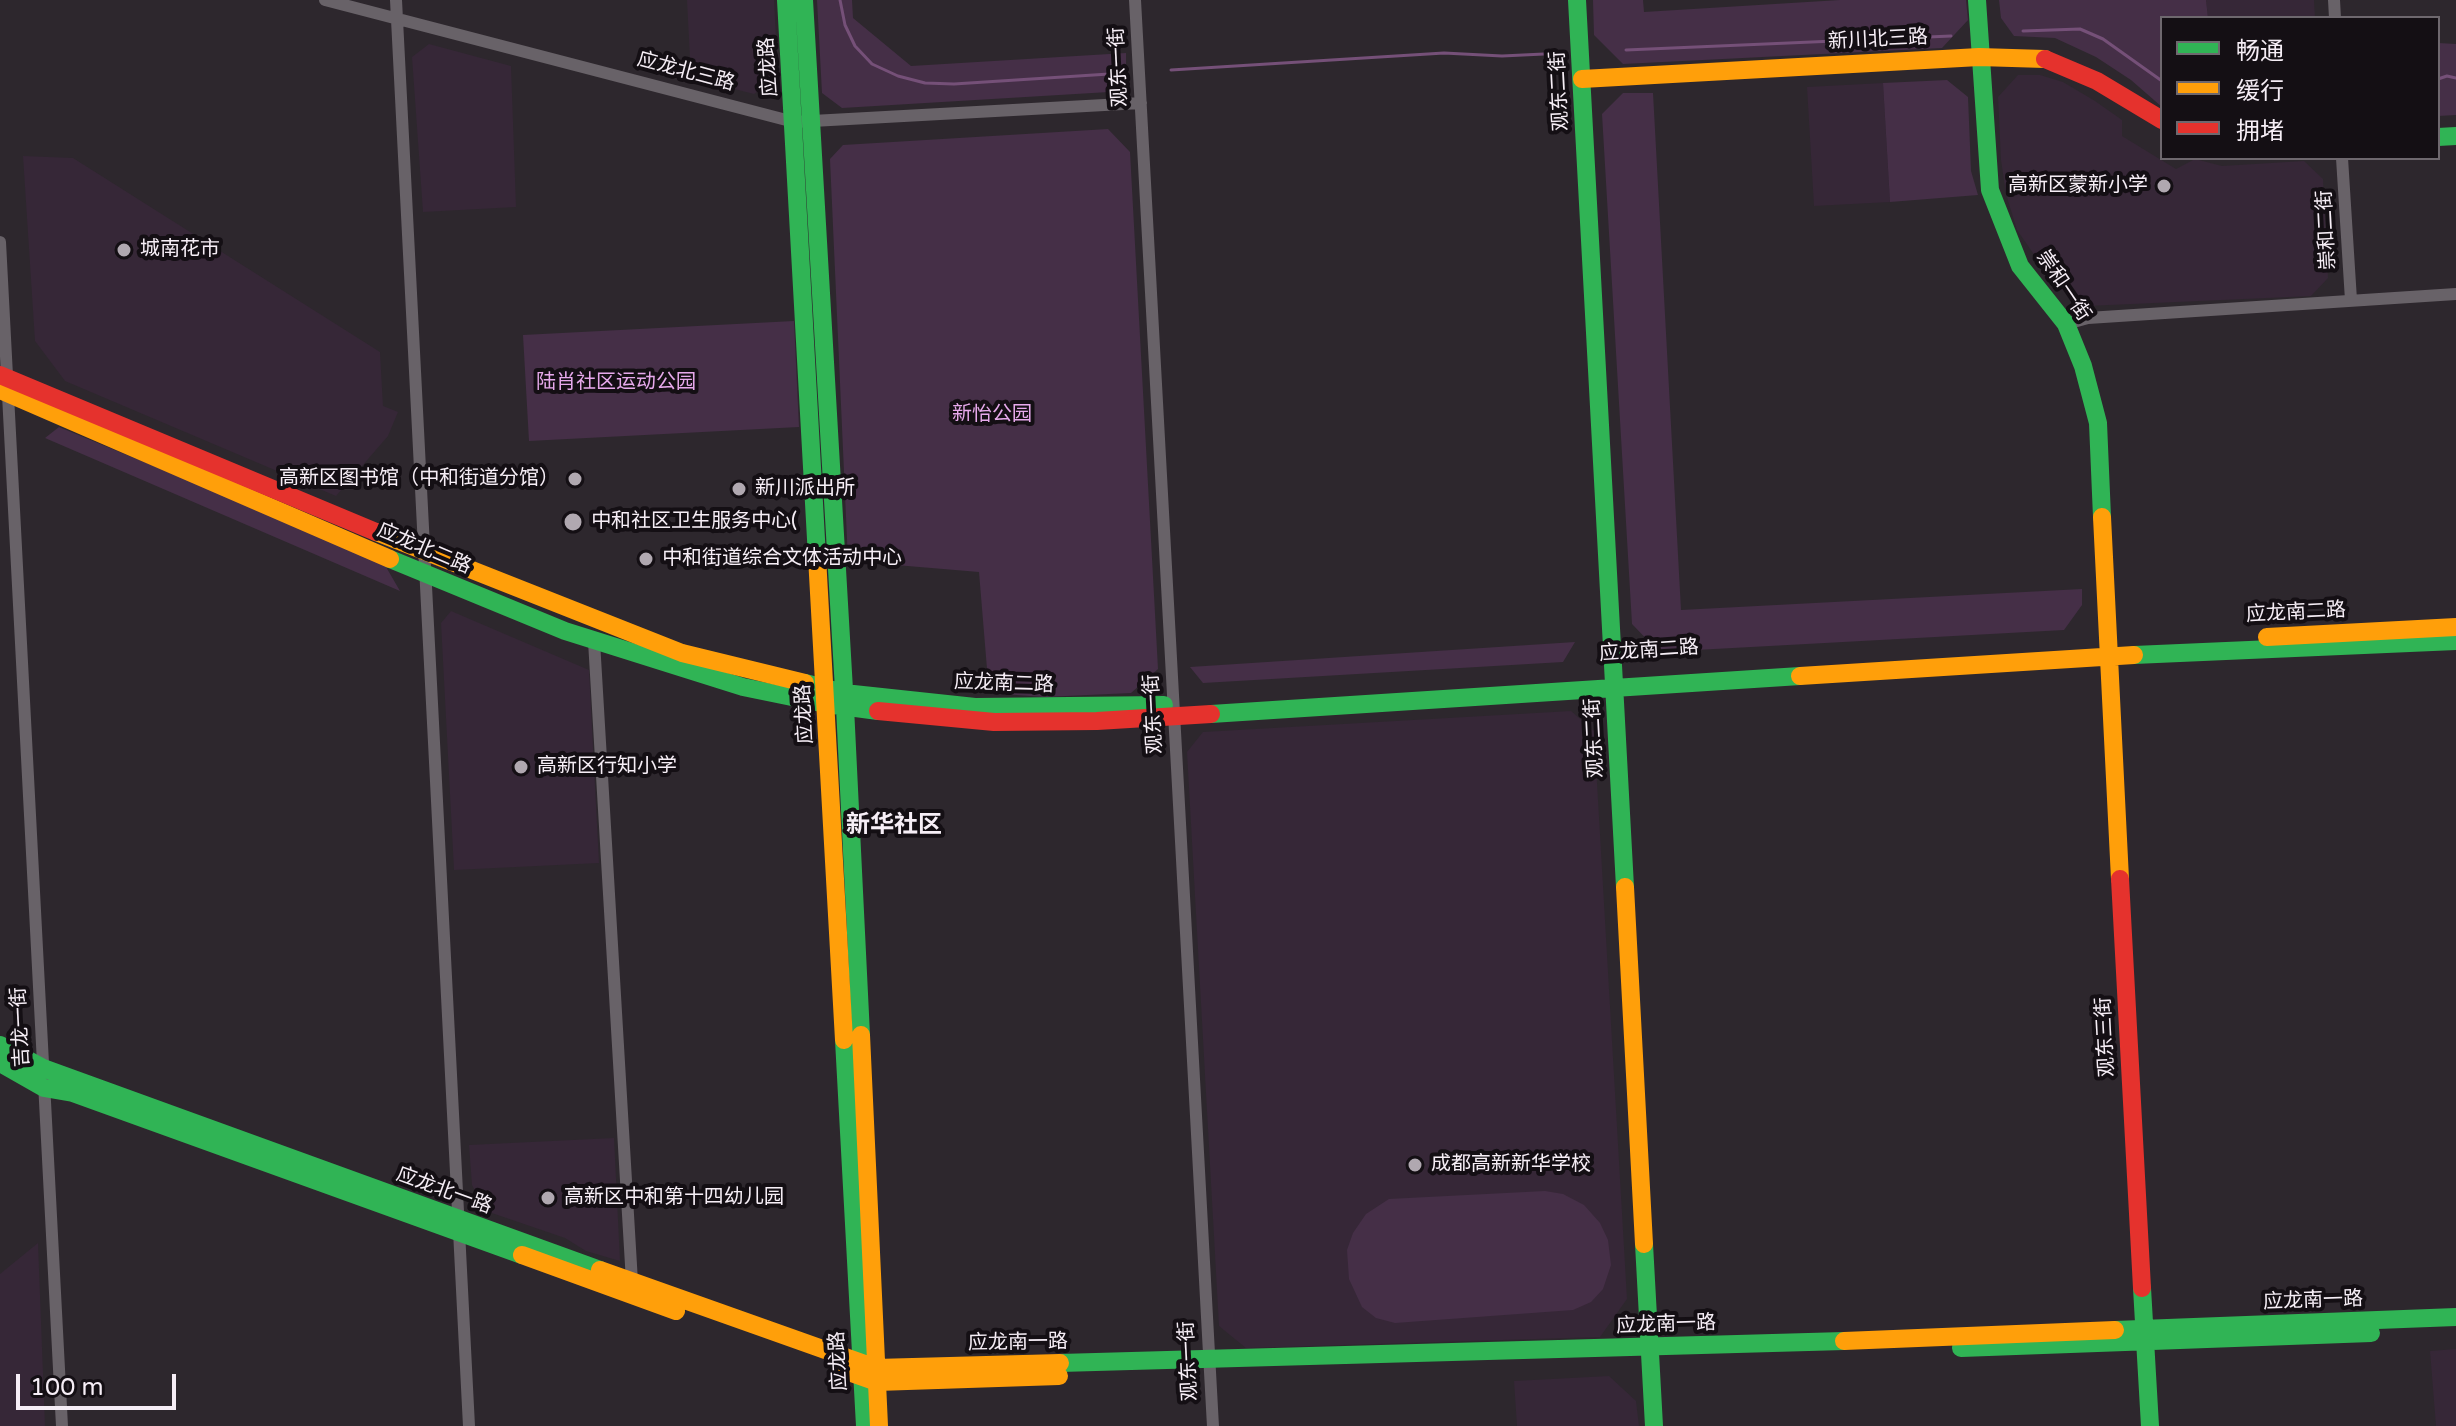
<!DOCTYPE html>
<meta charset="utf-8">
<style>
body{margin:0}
#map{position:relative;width:2456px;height:1426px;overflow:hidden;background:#2d272d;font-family:"Varela Round","Noto Sans SC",sans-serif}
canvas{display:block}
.legend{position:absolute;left:2160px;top:16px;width:280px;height:144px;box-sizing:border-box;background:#140f14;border:2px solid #6e686e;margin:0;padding:10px 14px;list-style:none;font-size:24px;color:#f6eef6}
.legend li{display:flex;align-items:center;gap:16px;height:40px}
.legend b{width:40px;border:2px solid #6e686e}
.scale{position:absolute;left:16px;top:1374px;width:160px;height:36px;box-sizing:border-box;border:4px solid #f6eef6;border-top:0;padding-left:10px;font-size:24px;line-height:28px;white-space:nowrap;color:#f6eef6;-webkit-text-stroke:6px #140f14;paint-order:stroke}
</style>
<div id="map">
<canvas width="2456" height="1426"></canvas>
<ul class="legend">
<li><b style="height:10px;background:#30b455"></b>畅通</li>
<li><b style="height:10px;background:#ff9f0a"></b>缓行</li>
<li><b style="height:10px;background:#e5322d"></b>拥堵</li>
</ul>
<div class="scale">100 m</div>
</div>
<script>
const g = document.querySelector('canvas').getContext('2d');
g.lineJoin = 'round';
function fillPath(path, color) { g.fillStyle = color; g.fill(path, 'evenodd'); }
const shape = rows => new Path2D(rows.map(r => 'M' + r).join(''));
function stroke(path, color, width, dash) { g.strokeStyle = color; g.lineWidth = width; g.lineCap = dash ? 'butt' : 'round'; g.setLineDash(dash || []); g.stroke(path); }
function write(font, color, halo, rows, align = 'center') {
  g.font = font + ' "Varela Round","Noto Sans SC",sans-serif'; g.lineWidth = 8; g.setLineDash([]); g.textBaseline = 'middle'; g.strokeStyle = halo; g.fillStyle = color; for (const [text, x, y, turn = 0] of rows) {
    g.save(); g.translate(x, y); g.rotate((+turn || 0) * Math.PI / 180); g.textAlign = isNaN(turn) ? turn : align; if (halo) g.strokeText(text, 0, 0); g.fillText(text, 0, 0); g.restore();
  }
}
fillPath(shape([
 [687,0,774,0,778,75,754,94,691,78],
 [2206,0,2314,0,2315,18,2208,18],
 [429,44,511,66,516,207,423,212,412,57],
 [2018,75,2040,75,2063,82,2095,101,2122,120,2122,136,2176,169,2195,159,2222,166,2304,161,2323,179,2328,278,2311,296,2086,306,2058,287,2049,276,2017,230,2006,194,2001,160,1998,97],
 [1883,83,1890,202,1814,206,1807,87],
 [23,156,73,158,380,352,383,406,398,412,388,436,336,496,65,381,35,341],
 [451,611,589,670,599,863,454,870,441,623],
 [1571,711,1594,731,1627,1299,1600,1337,1246,1348,1219,1326,1187,752,1203,732],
 [614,1138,620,1261,586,1251,565,1238,486,1211,472,1185,469,1145],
 [38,1243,45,1426,0,1426,0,1274],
 [2456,1349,2456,1426,2436,1426,2430,1351],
 [1609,1376,1636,1401,1639,1426,1517,1426,1514,1381]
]), '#362737');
fillPath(shape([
 [817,0,852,0,853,18,911,66,1126,53,1126,69,1109,92,842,108,822,93],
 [1593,0,1643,0,1644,12,1840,0,1966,0,1968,20,1942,48,1623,64,1594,35],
 [1999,0,2206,0,2208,18,2162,18,2162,107,2131,80,2096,57,2055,38,2014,36,2001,18],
 [2438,43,2456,44,2456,115,2438,116],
 [1947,80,1968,97,1971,171,1978,195,1890,202,1883,83],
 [1623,93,1653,93,1681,610,2082,589,2082,605,2064,630,1659,652,1632,624,1602,114],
 [1108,129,1130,152,1158,669,1131,693,1044,697,989,693,979,572,848,561,830,159,843,145],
 [794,321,799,427,529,441,523,335],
 [59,427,382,560,400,591,45,438],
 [1575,642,1563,662,1203,683,1190,667],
 [1545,1191,1563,1194,1584,1205,1600,1223,1608,1240,1611,1265,1603,1289,1591,1302,1573,1310,1395,1323,1376,1318,1362,1307,1349,1279,1347,1250,1353,1233,1366,1214,1389,1199]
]), '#452f47');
stroke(shape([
 [840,0,845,25,855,46,872,64,898,76,925,83,954,84,1109,74],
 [2023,31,2080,29,2103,39,2162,81],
 [1626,50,1951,36],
 [1171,70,1444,53,1502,56,1544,54],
 [2438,79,2447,76,2456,78]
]), '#755078', 3);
stroke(shape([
 [325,0,794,122,1141,103],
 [396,0,469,1426],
 [1135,0,1213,1426],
 [2334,0,2335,18],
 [2342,158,2351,300],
 [0,242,62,1426],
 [2066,324,2088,318,2456,294],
 [594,641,632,1282]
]), '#686268', 12);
stroke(shape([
 [786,0,817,557],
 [804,0,845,707,861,1035],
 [1577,0,1625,887],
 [1977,0,1990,190,2020,266,2066,324,2083,366,2098,423,2102,517],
 [2438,137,2456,136],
 [390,559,565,631,743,687,826,704,878,711],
 [2134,655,2456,641],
 [805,683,844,693,975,707,1164,705],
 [1211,714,1800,676],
 [844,1040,865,1426],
 [0,1045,43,1068,600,1270],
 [0,1063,44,1088,73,1093,522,1255],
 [1644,1244,1654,1426],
 [2142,1288,2150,1426],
 [2115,1330,2456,1317],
 [1961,1348,2371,1333],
 [1060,1363,1844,1341]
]), '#30b455', 18);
stroke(shape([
 [1582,79,1979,57,2045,59],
 [0,390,390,559],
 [2102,517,2120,879],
 [376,532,682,653,805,683],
 [817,557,844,1040],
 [2267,637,2456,627],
 [1800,676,2134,655],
 [1625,887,1644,1244],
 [861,1035,879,1426],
 [522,1255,676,1311],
 [600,1270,876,1368,1060,1363],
 [1844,1341,2115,1330],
 [843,1370,877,1382,1059,1376]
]), '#ff9f0a', 18);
stroke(shape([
 [2045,59,2097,81,2162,120],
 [0,375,376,532],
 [878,711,994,722,1097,721,1211,714],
 [2120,879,2142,1288]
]), '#e5322d', 18);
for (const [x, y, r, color] of [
 [2164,186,8,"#b0a8b0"],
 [124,250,8,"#b0a8b0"],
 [575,479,8,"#b0a8b0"],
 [739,489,8,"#b0a8b0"],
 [573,522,10,"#b0a8b0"],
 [646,559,8,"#b0a8b0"],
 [521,767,8,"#b0a8b0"],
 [1415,1165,8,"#b0a8b0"],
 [548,1198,8,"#b0a8b0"]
]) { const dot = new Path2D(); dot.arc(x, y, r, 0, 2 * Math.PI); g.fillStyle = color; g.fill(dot); stroke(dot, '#140f14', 3); }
write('20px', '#f6eef6', '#140f14', [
 ["新川北三路",1878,40,-3],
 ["应龙路",769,67,-94],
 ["观东一街",1119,67,-93],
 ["应龙北三路",686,72,15],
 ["观东二街",1560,91,-93],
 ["崇和二街",2327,230,-93],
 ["崇和一街",2063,286,56],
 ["应龙北二路",424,549,23],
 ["应龙南二路",2296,613,-3],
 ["应龙南二路",1649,651,-4],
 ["应龙南二路",1004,684,2],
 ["应龙路",805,714,-93],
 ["观东一街",1154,714,-93],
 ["观东二街",1595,738,-93],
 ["吉龙一街",21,1027,-93],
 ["观东三街",2106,1037,-93],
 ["应龙北一路",444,1191,20],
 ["应龙南一路",2313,1301,-2],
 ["应龙南一路",1666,1325,-2],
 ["应龙南一路",1018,1343,-1],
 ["应龙路",839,1361,-93],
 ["观东一街",1189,1361,-93]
]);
write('20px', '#f6eef6', '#140f14', [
 ["高新区蒙新小学",2148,186,"right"],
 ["城南花市",140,250],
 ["高新区图书馆（中和街道分馆）",559,479,"right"],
 ["新川派出所",755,489],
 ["中和社区卫生服务中心(",591,522],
 ["中和街道综合文体活动中心",662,559],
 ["高新区行知小学",537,767],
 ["成都高新新华学校",1431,1165],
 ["高新区中和第十四幼儿园",564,1198]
], 'left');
write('20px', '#e6a9eb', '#140f14', [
 ["陆肖社区运动公园",616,383],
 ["新怡公园",992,415]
]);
write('bold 24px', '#f6eef6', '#140f14', [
 ["新华社区",894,826]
]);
</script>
